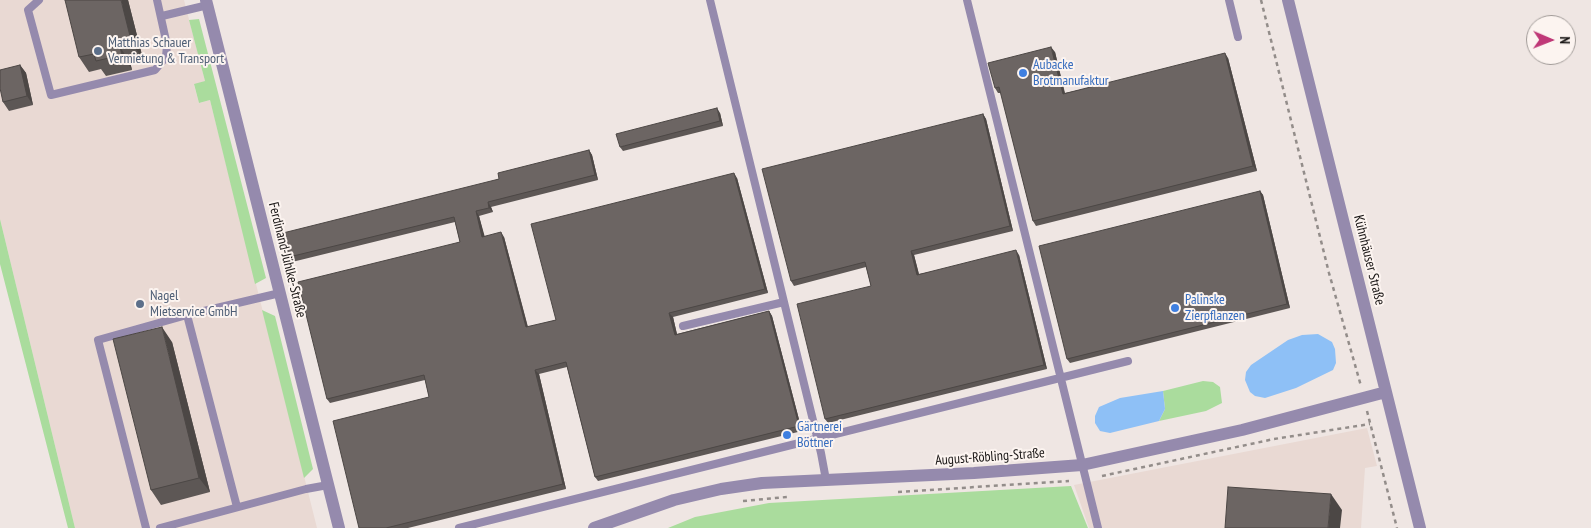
<!DOCTYPE html>
<meta charset="utf-8">
<style>
body{margin:0}
#map{position:relative;width:1591px;height:528px;overflow:hidden;background:#efe6e3;font-family:"PT Sans Narrow",sans-serif}
canvas{display:block}
.north{position:absolute;left:1526px;top:15px;width:50px;height:50px;box-sizing:border-box;background:#fcf4f0;border:1px solid #a19b98;border-radius:50%;rotate:91deg;font-size:14px;font-weight:700;line-height:20px;text-align:center;color:#181514}
.north::after{content:'';display:block;margin:auto;width:18px;height:22px;background:#bf3877;clip-path:polygon(50% 0,100% 100%,50% 72%,0 100%)}
</style>
<div id="map">
<canvas width="1591" height="528"></canvas>
<div class="north">N</div>
</div>
<script>
const g = document.querySelector('canvas').getContext('2d');
g.lineJoin = 'round';
function fillPath(path, color) { g.fillStyle = color; g.fill(path, 'evenodd'); }
const shape = rows => new Path2D(rows.map(r => 'M' + r).join(''));
function stroke(path, color, width, dash) { g.strokeStyle = color; g.lineWidth = width; g.lineCap = dash ? 'butt' : 'round'; g.setLineDash(dash || []); g.stroke(path); }
function write(font, color, halo, rows, align = 'center') {
  g.font = font + ' "PT Sans Narrow",sans-serif'; g.lineWidth = 4; g.setLineDash([]); g.textBaseline = 'middle'; g.strokeStyle = halo; g.fillStyle = color; for (const [text, x, y, turn = 0] of rows) {
    g.save(); g.translate(x, y); g.rotate((+turn || 0) * Math.PI / 180); g.textAlign = isNaN(turn) ? turn : align; if (halo) g.strokeText(text, 0, 0); g.fillText(text, 0, 0); g.restore();
  }
}
fillPath(shape([
 [0,0,184,0,205,81,194,85,199,103,210,100,317,528,75,528,0,219],
 [1367,428,1377,466,1365,468,1361,528,1089,528,1074,485]
]), '#e9d9d3');
fillPath(shape([
 [199,19,266,278,255,284,210,100,199,103,194,84,205,81,189,20],
 [0,219,75,528,68,528,0,264],
 [262,310,275,316,313,469,304,478],
 [1203,381,1213,382,1220,387,1222,403,1206,411,1159,421,1165,409,1163,391],
 [1071,486,1088,528,668,528,695,517,769,503]
]), '#aadc9d');
fillPath(shape([
 [1318,334,1332,342,1335,349,1336,363,1333,370,1296,388,1265,398,1255,396,1250,392,1245,380,1246,372,1251,365,1288,340,1302,335],
 [1163,391,1165,409,1159,421,1110,433,1100,431,1095,423,1095,416,1099,407,1120,398]
]), '#8ec0f6');
stroke(shape([
 [1261,0,1329,273,1361,386],
 [1367,411,1397,528],
 [1102,476,1274,439,1370,424],
 [898,492,1069,481],
 [743,501,787,497]
]), '#938d8a', 2.5, [4, 4]);
stroke(shape([
 [39,0,28,10,51,95,155,70,166,57,167,45,157,0],
 [710,0,821,453,826,480],
 [967,0,1098,528],
 [1229,0,1238,37],
 [162,16,208,5],
 [187,315,280,293],
 [683,326,784,302],
 [146,528,98,340,187,315,237,507],
 [160,528,306,489,328,485],
 [459,528,1128,361]
]), '#958aad', 8);
stroke(shape([
 [206,0,339,528]
]), '#958aad', 12);
stroke(shape([
 [1288,0,1420,528],
 [594,528,674,500,721,489,762,483,974,473,1082,465,1242,430,1386,392]
]), '#958aad', 12);
fillPath(shape([
 [128,0,143,59,130,62,132,70,106,76,101,69,89,72,79,57],
 [1055,52,1065,93,1228,58,1257,171,1036,226,1033,221,1001,93,998,93,995,88],
 [20,65,26,73,33,105,9,111,3,102],
 [720,113,723,126,623,151,620,147],
 [983,114,986,119,1013,231,914,255,919,274,1019,255,1047,369,828,423,825,419,871,286,866,267,794,286,791,281],
 [589,150,592,155,598,180,491,207,493,212,479,216,484,236,504,237,528,327,556,320,737,178,768,293,673,317,677,334,769,311,772,316,802,431,598,481,595,477,567,367,539,374,566,489,408,528,359,528,429,397,425,380,330,403,327,399,460,242,455,222,288,263,285,258,499,179],
 [1260,191,1263,195,1290,308,1070,363,1067,359],
 [172,342,210,492,161,505,151,490]
]), '#5d5755');
fillPath(shape([
 [121,0,128,0,143,59,132,44],
 [120,47,130,62,132,70,122,55],
 [1051,47,1055,52,1066,99,1063,94],
 [1225,53,1228,58,1257,171,1253,166],
 [20,65,26,73,33,105,27,96],
 [717,108,720,113,723,126,720,121],
 [983,114,986,119,1013,231,1010,226],
 [589,150,592,155,598,180,595,175],
 [734,173,737,178,768,293,765,289],
 [1260,191,1263,195,1290,308,1287,304],
 [488,202,491,207,493,212,489,208],
 [476,211,479,216,486,241,482,237],
 [501,232,504,237,529,332,526,327],
 [1016,250,1019,255,1047,369,1044,365],
 [911,251,914,255,920,279,917,275],
 [769,311,772,316,802,431,799,426],
 [669,313,673,317,678,339,675,335],
 [162,327,172,342,210,492,199,478],
 [535,370,539,374,566,489,563,484],
 [1331,494,1342,510,1340,528,1328,528]
]), '#4c4745');
const building = shape([
 [65,0,121,0,132,44,120,47,122,55,96,61,94,54,79,57,65,0],
 [1051,47,1063,94,1225,53,1253,166,1033,221,999,87,995,88,988,63,1051,47],
 [20,65,27,96,3,102,0,88,0,70,20,65],
 [717,108,720,121,620,147,616,134,717,108],
 [983,114,1010,226,911,251,917,275,1016,250,1044,365,825,419,797,304,871,286,865,262,791,281,762,169,983,114],
 [589,150,595,175,488,202,489,208,476,211,482,237,501,232,526,327,556,320,531,224,734,173,765,289,669,313,675,335,769,311,799,426,595,477,566,362,535,370,563,484,386,528,359,528,333,421,429,397,424,375,327,399,298,282,460,242,454,217,285,258,279,234,499,179,498,173,589,150],
 [1260,191,1287,304,1067,359,1039,246,1260,191],
 [162,327,199,478,151,490,113,339,162,327],
 [1228,487,1331,494,1328,528,1225,528,1228,487]
]);
fillPath(building, '#6c6563');
stroke(building, '#4c4745', 1);
for (const [x, y, r, color] of [
 [98,51,5,"#5c6f8a"],
 [1023,73,5,"#3f7fe0"],
 [140,304,5,"#5c6f8a"],
 [1175,308,5,"#3f7fe0"],
 [787,435,5,"#3f7fe0"]
]) { const dot = new Path2D(); dot.arc(x, y, r, 0, 2 * Math.PI); g.fillStyle = color; g.fill(dot); stroke(dot, '#fcf4f0', 2); }
write('14px', '#4e5e75', '#fcf4f0', [
 ["Matthias Schauer",108,43],
 ["Vermietung & Transport",108,59],
 ["Nagel",150,296],
 ["Mietservice GmbH",150,312]
], 'left');
write('14px', '#366cbe', '#fcf4f0', [
 ["Aubacke",1033,65],
 ["Brotmanufaktur",1033,81],
 ["Palinske",1185,300],
 ["Zierpflanzen",1185,316],
 ["Gärtnerei",797,427],
 ["Böttner",797,443]
], 'left');
write('14px', '#181514', '#fcf4f0', [
 ["Ferdinand-Jühlke-Straße",287,260,76],
 ["Kühnhäuser Straße",1369,260,76],
 ["August-Röbling-Straße",990,457,-4]
]);
</script>
